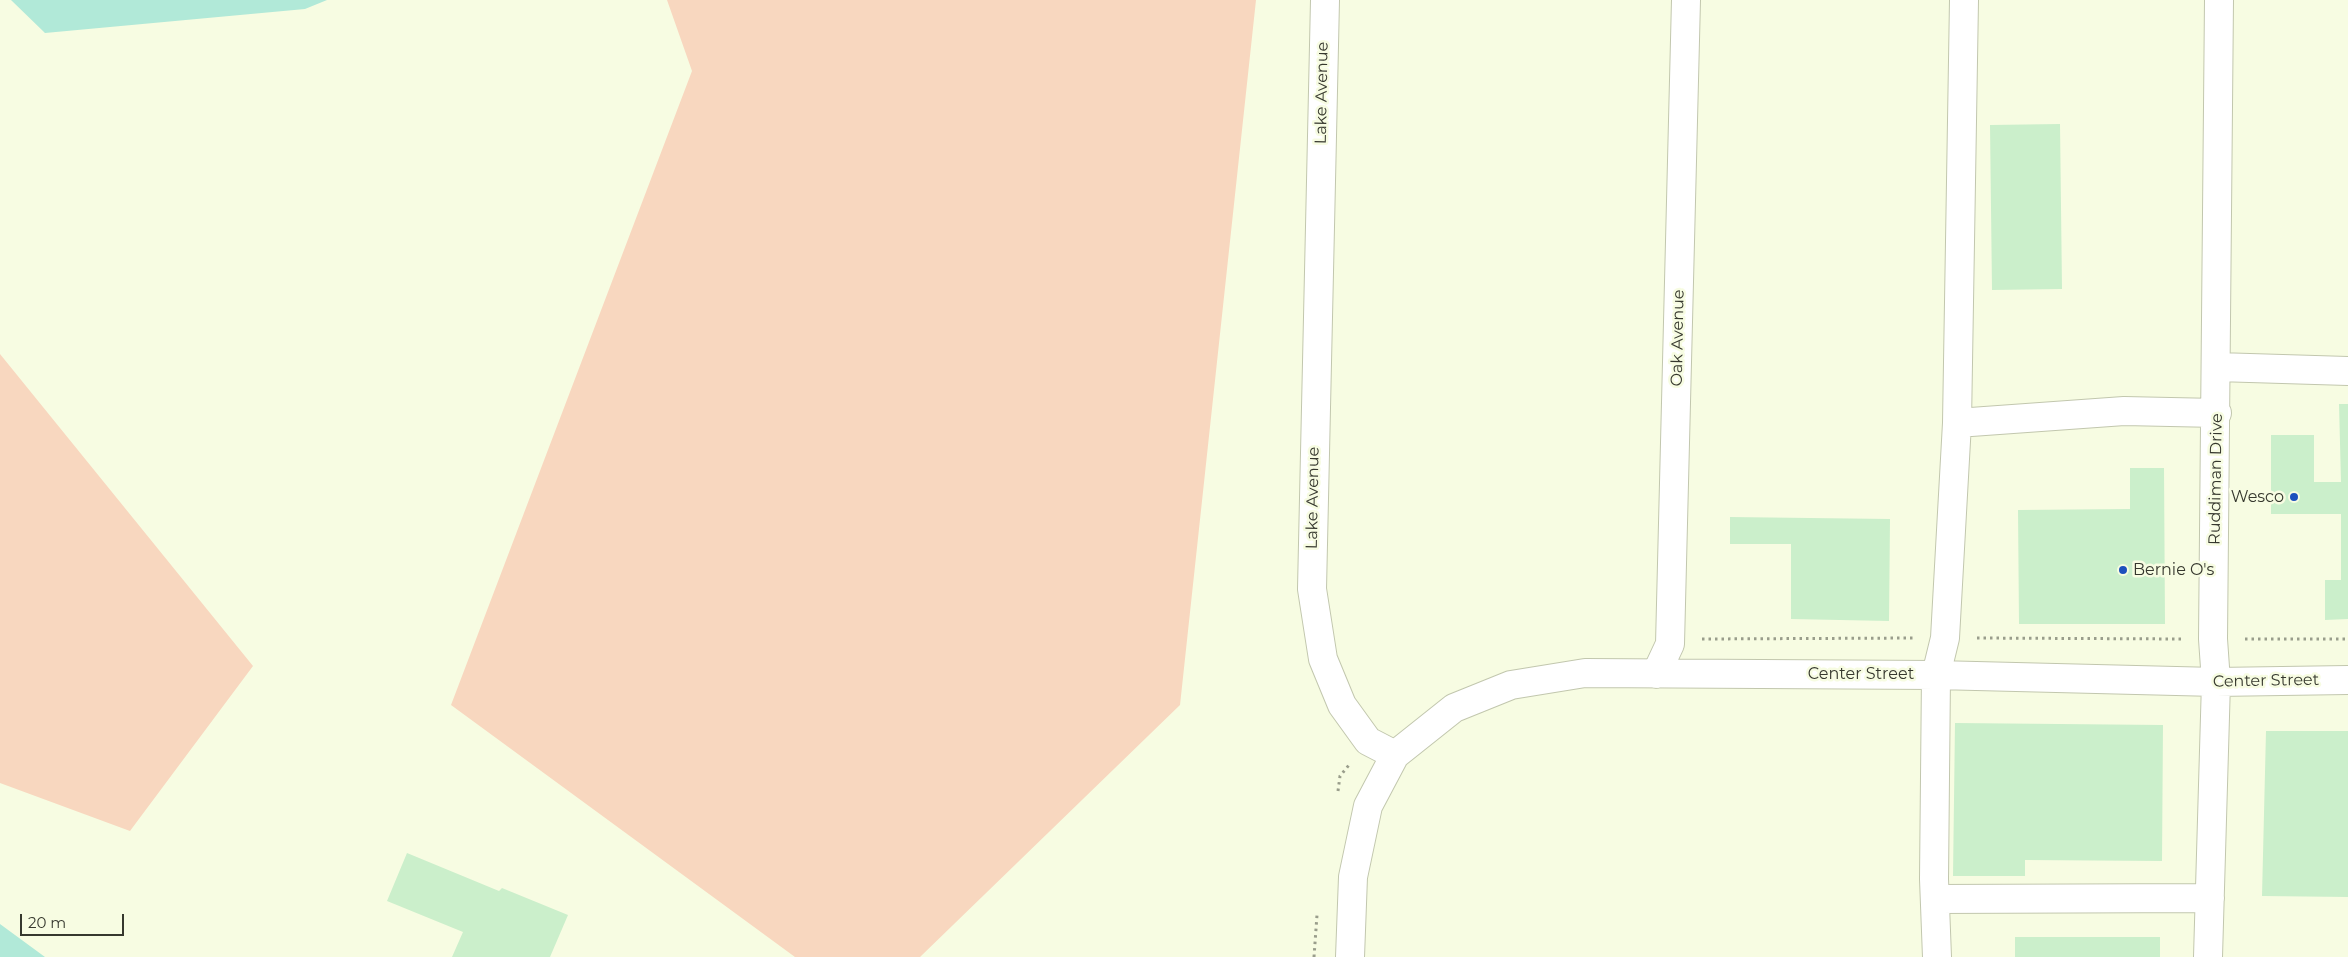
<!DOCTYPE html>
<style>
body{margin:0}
#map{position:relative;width:2348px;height:957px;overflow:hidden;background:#f7fce2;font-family:Montserrat,sans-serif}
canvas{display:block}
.scale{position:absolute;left:20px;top:914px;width:104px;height:22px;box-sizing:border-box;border:2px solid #36382e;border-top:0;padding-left:6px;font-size:15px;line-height:18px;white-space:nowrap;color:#36382e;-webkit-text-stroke:4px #f7fce2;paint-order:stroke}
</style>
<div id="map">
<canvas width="2348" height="957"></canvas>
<div class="scale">20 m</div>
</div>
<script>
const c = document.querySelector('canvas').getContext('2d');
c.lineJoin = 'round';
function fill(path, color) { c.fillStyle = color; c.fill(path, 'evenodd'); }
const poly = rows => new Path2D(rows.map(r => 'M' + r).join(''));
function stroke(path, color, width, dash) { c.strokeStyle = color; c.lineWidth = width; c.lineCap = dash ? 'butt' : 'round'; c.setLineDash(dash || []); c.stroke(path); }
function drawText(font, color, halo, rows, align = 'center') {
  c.font = font + ' Montserrat,sans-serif'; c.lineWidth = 5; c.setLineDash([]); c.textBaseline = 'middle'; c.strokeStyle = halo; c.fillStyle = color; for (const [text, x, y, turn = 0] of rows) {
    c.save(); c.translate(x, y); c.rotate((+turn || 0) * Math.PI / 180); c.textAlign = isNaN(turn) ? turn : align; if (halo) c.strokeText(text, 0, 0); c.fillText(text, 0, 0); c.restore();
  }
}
fill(poly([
 [667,0,1256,0,1180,705,920,957,795,957,451,705,692,71],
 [0,354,253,666,130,831,0,783]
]), '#f8d7bf');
fill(poly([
 [11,0,327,0,305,9,45,33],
 [0,924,45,957,0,957]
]), '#b1e9d8');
fill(poly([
 [2060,124,2062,289,1992,290,1990,125],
 [2339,404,2348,404,2348,619,2325,620,2325,580,2341,580,2341,514,2271,514,2271,435,2314,435,2314,482,2341,482],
 [2130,468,2164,468,2165,624,2019,624,2018,510,2130,509],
 [1730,517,1890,519,1889,621,1791,619,1791,544,1730,544],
 [1955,723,2163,725,2162,861,2025,860,2025,876,1953,876],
 [2266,731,2348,731,2348,897,2262,896],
 [407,853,499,891,502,888,568,915,550,957,452,957,463,932,387,901],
 [2015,937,2160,937,2160,957,2015,957]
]), '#cbefcb');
const minor = poly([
 [1325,0,1312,589,1323,659,1342,705,1368,741,1395,755],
 [2217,367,2348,371],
 [1957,423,2124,411,2217,413],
 [1656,674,1670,644,1686,0],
 [1936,899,2210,898],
 [1350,957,1353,877,1368,806,1395,755,1454,708,1511,685,1585,673,1936,675,2216,682,2348,680],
 [1937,957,1934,879,1936,675,1945,638,1957,423,1964,0],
 [2208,957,2216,682,2213,639,2219,0]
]);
stroke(minor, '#c2c7ae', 30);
stroke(poly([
 [1977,638,2181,639],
 [1702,639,1914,638],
 [2245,639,2348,639],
 [1338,791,1340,776,1349,765],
 [1314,957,1317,915]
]), '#999d8b', 3, [2.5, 4]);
stroke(minor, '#fff', 28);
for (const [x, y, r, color] of [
 [2294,497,5,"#1c50bd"],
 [2123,570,5,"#1c50bd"]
]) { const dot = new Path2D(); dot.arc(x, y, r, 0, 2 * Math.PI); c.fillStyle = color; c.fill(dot); stroke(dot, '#f7fce2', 2); }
drawText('16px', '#36382e', '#f7fce2', [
 ["Lake Avenue",1322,93,-89],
 ["Oak Avenue",1678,338,-89],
 ["Ruddiman Drive",2216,479,-89],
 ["Lake Avenue",1313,498,-89],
 ["Center Street",1861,674],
 ["Center Street",2266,681,-1]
]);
drawText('16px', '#36382e', '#f7fce2', [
 ["Wesco",2284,497],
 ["Bernie O's",2133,570,"left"]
], 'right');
</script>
